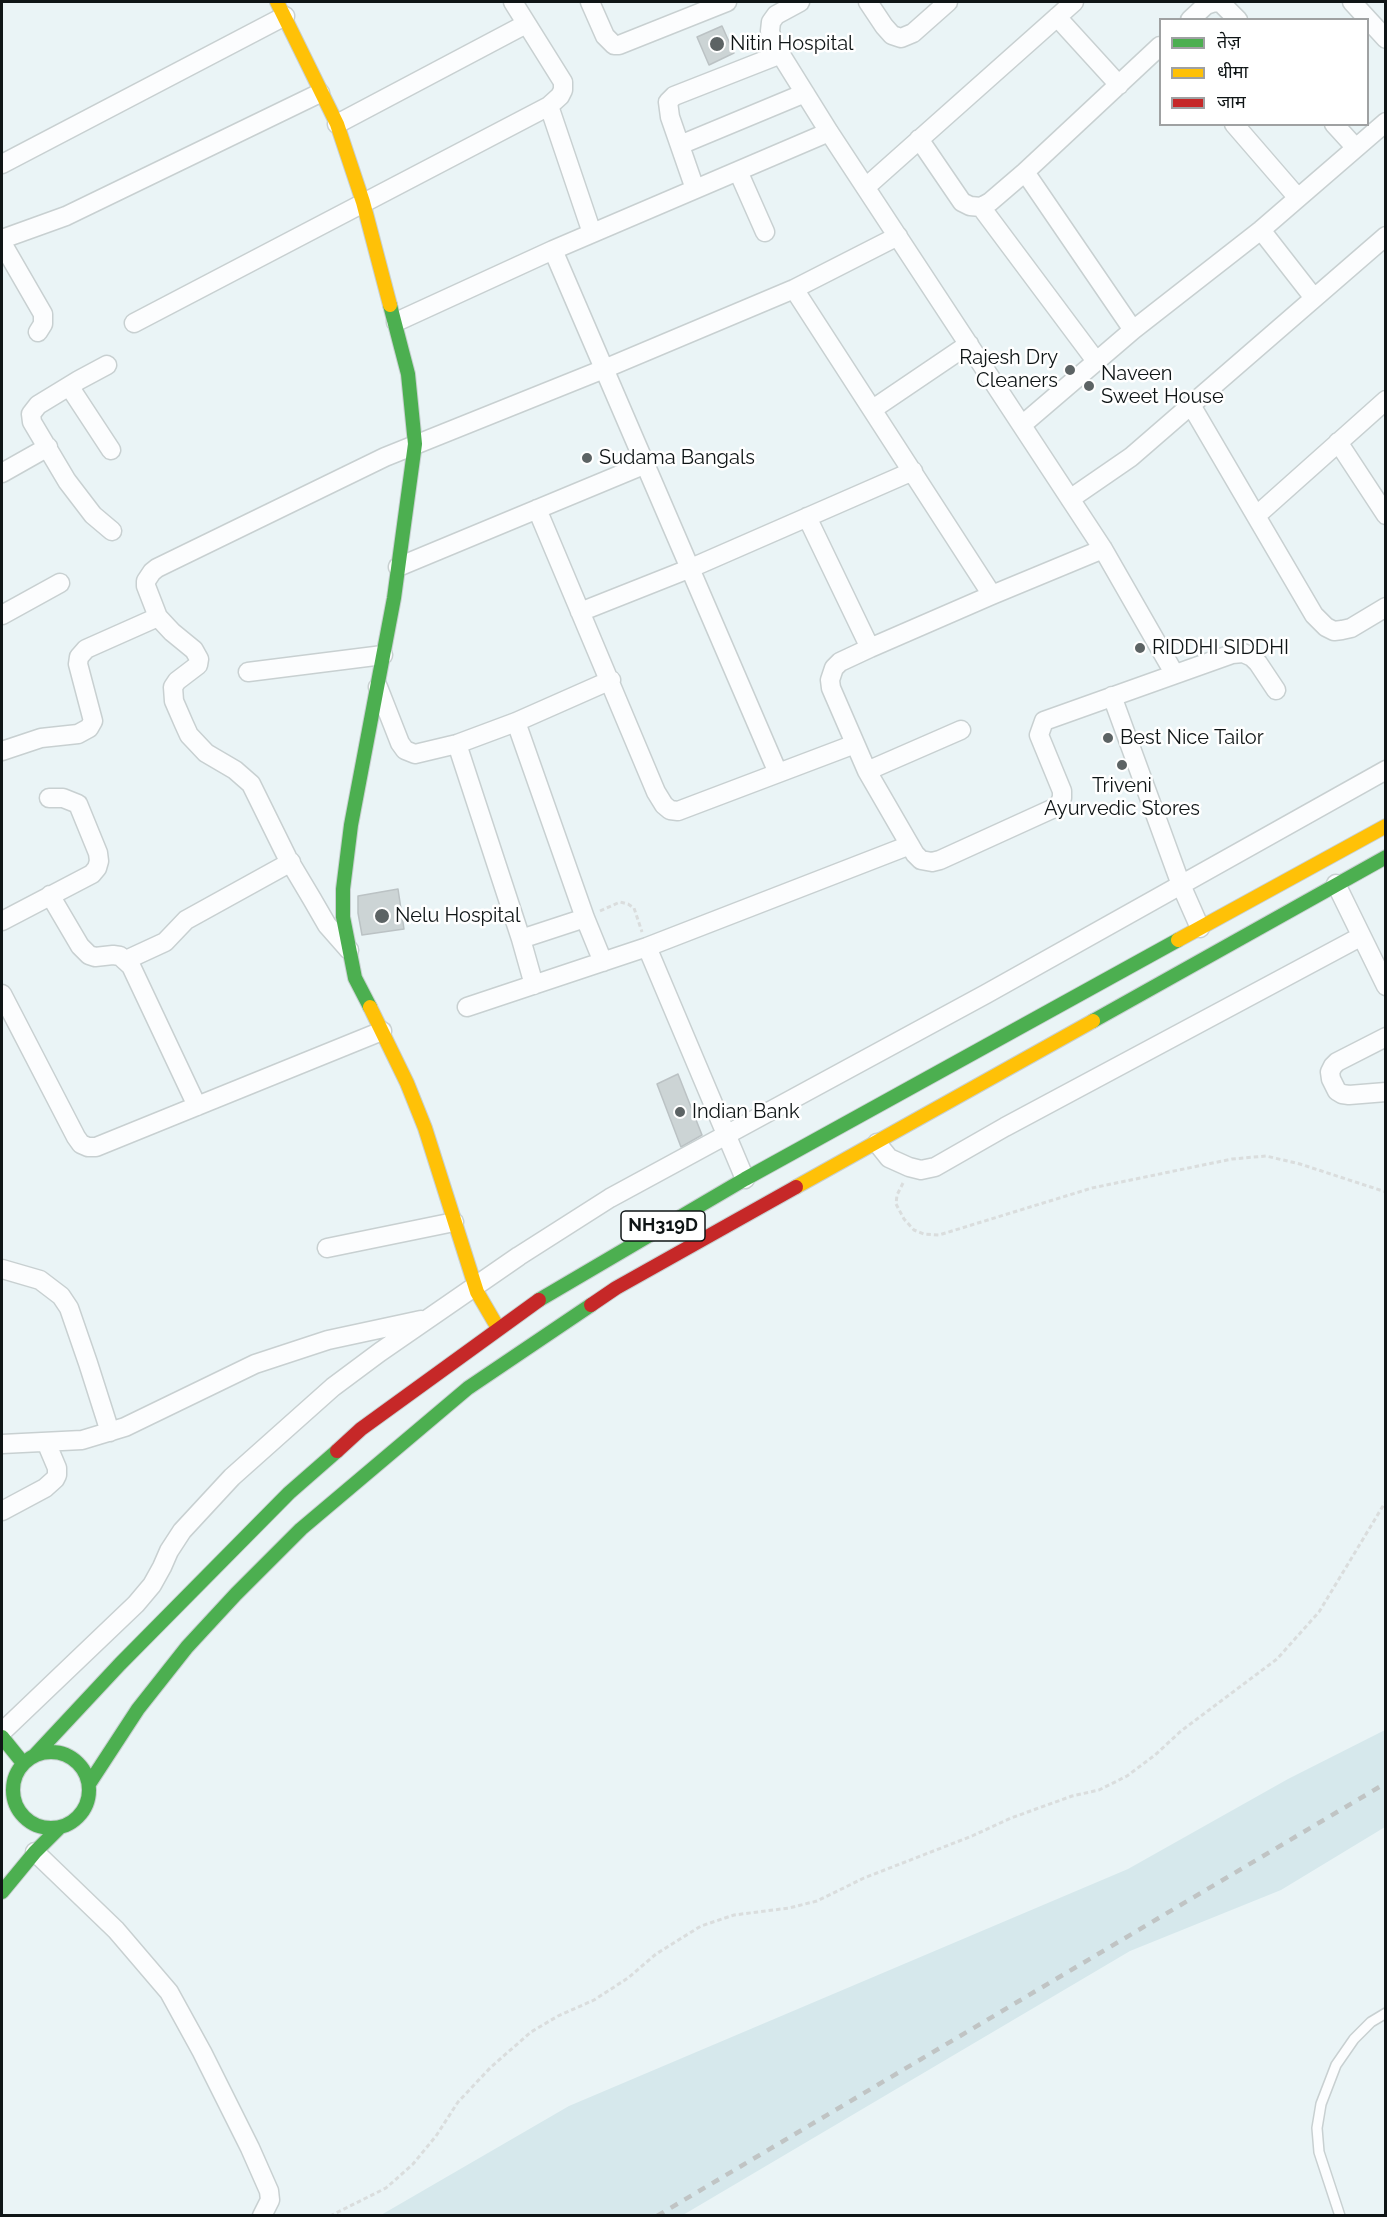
<!DOCTYPE html>
<meta charset="utf-8">
<style>
body{margin:0}
#map{position:relative;width:1387px;height:2217px;overflow:hidden;background:#eaf4f6;font-family:Raleway,"Noto Sans Devanagari",sans-serif}
canvas{display:block}
.frame{position:absolute;inset:0;border:3px solid #0f1516;pointer-events:none}
.legend{position:absolute;left:1159px;top:18px;width:210px;height:108px;box-sizing:border-box;background:#fff;border:2px solid #9fa1a2;margin:0;padding:8px 10px;list-style:none;font-size:18px;color:#0f1516}
.legend li{display:flex;align-items:center;gap:12px;height:30px}
.legend b{width:30px;border:2px solid #9fa1a2}
</style>
<div id="map">
<canvas width="1387" height="2217"></canvas>
<div class="frame"></div>
<ul class="legend">
<li><b style="height:8px;background:#4caf50"></b>तेज़</li>
<li><b style="height:8px;background:#ffc107"></b>धीमा</li>
<li><b style="height:8px;background:#c62828"></b>जाम</li>
</ul>
</div>
<script>
const c = document.querySelector('canvas').getContext('2d');
c.lineJoin = 'round';
function fill(path, color) { c.fillStyle = color; c.fill(path, 'evenodd'); }
const poly = rows => new Path2D(rows.map(r => 'M' + r).join(''));
function stroke(path, color, width, dash) { c.strokeStyle = color; c.lineWidth = width; c.lineCap = dash ? 'butt' : 'round'; c.setLineDash(dash || []); c.stroke(path); }
function drawText(font, color, halo, rows, align = 'center') {
  c.font = font + ' Raleway,sans-serif'; c.lineWidth = 5; c.setLineDash([]); c.textBaseline = 'middle'; c.strokeStyle = halo; c.fillStyle = color; for (const [text, x, y, turn = 0] of rows) {
    c.save(); c.translate(x, y); c.rotate((+turn || 0) * Math.PI / 180); c.textAlign = isNaN(turn) ? turn : align; if (halo) c.strokeText(text, 0, 0); c.fillText(text, 0, 0); c.restore();
  }
}
fill(poly([
 [1385,1730,1385,1827,1281,1890,1130,1951,683,2215,381,2215,569,2106,1128,1869,1288,1779]
]), '#d6e8ec');
const building = poly([
 [722,26,734,53,709,65,697,37,722,26],
 [398,889,404,929,362,935,358,913,358,896,398,889],
 [678,1074,702,1135,681,1147,657,1084,678,1074]
]);
fill(building, '#ccd4d5');
stroke(building, '#bbc2c4', 1.5);
const lane = poly([
 [1340,2216,1319,2152,1317,2128,1321,2104,1336,2065,1354,2039,1371,2022,1386,2013]
]);
const street = poly([
 [590,2,605,36,614,45,619,45,727,2],
 [800,2,776,15,771,22,770,31,773,42,829,132,1103,549,1174,673],
 [868,2,884,26,892,35,901,38,913,33,948,2],
 [1352,2,1386,39],
 [1057,17,1119,85],
 [1190,20,1206,5,1215,2,1221,3,1238,20],
 [549,106,592,233],
 [337,124,526,24],
 [1234,124,1298,198],
 [1334,124,1355,147],
 [919,139,962,202,970,206,981,207,990,202,1025,172,1160,46],
 [680,145,805,93],
 [2,164,285,16],
 [738,171,765,232],
 [1025,172,1133,330],
 [866,187,1074,2],
 [695,189,670,117,668,102,674,96,781,54],
 [981,207,1096,361],
 [1261,230,1314,298],
 [2,239,66,216,320,93],
 [2,243,43,314,43,324,38,332],
 [553,250,778,773],
 [794,289,992,595],
 [396,322,553,250,829,132],
 [134,323,549,106,560,96,563,90,563,82,513,2],
 [107,365,79,380,38,405,31,414,32,422,67,481,93,515,112,531],
 [69,386,111,450],
 [1191,405,1314,615,1326,627,1334,631,1342,630,1351,628,1386,607],
 [873,409,969,344],
 [1022,425,1133,330,1261,230,1386,122],
 [1338,442,1386,515],
 [2,473,48,447],
 [1070,499,1131,457,1386,236],
 [537,509,656,792,664,805,670,810,678,811,855,744],
 [1256,516,1386,400],
 [807,517,870,648],
 [1103,549,992,595,870,648,840,662,834,668,830,680,831,688,867,771,915,854,921,860,932,862,940,860,1052,809,1059,804,1062,798,1062,791,1039,735,1044,721,1232,654,1243,653,1252,657,1258,663,1276,690],
 [398,567,646,464],
 [580,612,691,568,913,471],
 [2,615,60,583],
 [248,672,383,655],
 [378,687,400,743,405,750,415,754,457,744,516,722,611,680],
 [1112,696,1181,885,1200,928],
 [516,722,585,918,603,962],
 [457,744,521,939,585,918],
 [2,751,41,738,78,734,89,728,93,721,78,664,79,657,86,649,158,617],
 [867,771,961,730],
 [1336,884,1386,986],
 [50,895,80,946,89,955,95,957,113,955,120,956,131,966,197,1106],
 [2,921,92,874,97,868,99,861,98,853,78,804,63,798,49,798],
 [521,939,534,985],
 [647,947,745,1179],
 [349,950,327,925,312,899,287,857,251,784,235,770,206,753,189,735,184,724,174,701,173,687,177,681,198,665,199,659,194,650,172,632,158,617,146,586,146,581,152,572,157,568,385,457,604,369,794,289,898,236],
 [126,960,165,942,186,920,291,862],
 [2,994,76,1137,81,1144,88,1147,96,1147,382,1031],
 [467,1007,647,947,910,845],
 [1386,1037,1337,1062,1333,1066,1330,1072,1331,1079,1337,1091,1342,1094,1349,1095,1386,1092],
 [877,1143,889,1158,909,1167,921,1170,935,1167,1005,1127,1360,937],
 [327,1248,454,1222],
 [2,1269,40,1280,61,1296,69,1308,88,1363,110,1432],
 [2,1444,82,1440,125,1427,255,1364,328,1340,421,1320],
 [2,1511,45,1488,55,1479,57,1475,57,1468,46,1442],
 [2,1732,136,1604,152,1585,162,1567,169,1551,182,1531,232,1477,333,1387,380,1352,519,1256,610,1198,986,994,1386,770],
 [35,1852,116,1930,169,1992,202,2052,250,2148,269,2191,270,2200,262,2216]
]);
const fast = poly([
 [370,1007,355,978,343,917,343,889,351,825,394,598,415,444,408,374,390,305],
 [1093,1021,1386,857],
 [539,1300,745,1179,1178,940],
 [2,1737,23,1763],
 '13 1790a38 38 0 1 1 76 0a38 38 0 1 1-76 0Z',
 [35,1755,120,1664,289,1493,337,1451],
 [89,1784,138,1709,187,1647,236,1594,301,1529,468,1388,591,1305],
 [2,1892,35,1852,60,1827]
]);
const slow = poly([
 [277,2,337,124,363,202,390,305],
 [1178,940,1386,826],
 [370,1007,407,1083,425,1128,477,1292,498,1328],
 [796,1187,1093,1021]
]);
const jam = poly([
 [591,1305,616,1288,796,1187],
 [337,1451,361,1429,539,1300]
]);
stroke(lane, '#c8d0d1', 12);
stroke(street, '#c8d0d1', 21);
stroke(fast, '#c8d0d1', 16);
stroke(slow, '#c8d0d1', 16);
stroke(jam, '#c8d0d1', 16);
stroke(poly([
 [600,911,620,902,628,904,634,908,642,932],
 [903,1183,897,1195,896,1204,904,1219,914,1230,924,1234,939,1235,1092,1188,1232,1159,1266,1156,1300,1164,1386,1192],
 [330,2216,386,2188,413,2164,436,2136,458,2102,491,2067,531,2032,558,2016,594,2000,628,1978,656,1954,701,1926,734,1915,789,1908,817,1901,864,1878,972,1836,1011,1818,1072,1796,1099,1790,1127,1776,1155,1755,1181,1731,1277,1659,1319,1612,1386,1501]
]), '#dadddd', 3, [4.5, 3]);
stroke(lane, '#fcfdfe', 9);
stroke(street, '#fcfdfe', 18);
stroke(fast, '#4caf50', 14);
stroke(slow, '#ffc107', 14);
stroke(jam, '#c62828', 14);
stroke(poly([
 [657,2216,1386,1783]
]), '#c0c4c4', 4.5, [8, 8]);
for (const [x, y, r, color] of [
 [717,44,8,"#5c6364"],
 [1070,370,6,"#5c6364"],
 [1089,386,6,"#5c6364"],
 [587,458,6,"#5c6364"],
 [1140,648,6,"#5c6364"],
 [1108,738,6,"#5c6364"],
 [1122,765,6,"#5c6364"],
 [382,916,8,"#5c6364"],
 [680,1112,6,"#5c6364"]
]) { const dot = new Path2D(); dot.arc(x, y, r, 0, 2 * Math.PI); c.fillStyle = color; c.fill(dot); stroke(dot, '#fff', 2); }
for (const [x, y, w] of [
 [663,1226,84]
]) { const box = new Path2D(); box.roundRect(x - w / 2, y - 15, w, 30, 4.5); c.fillStyle = '#fff'; c.fill(box); stroke(box, '#0f1516', 1.5); }
drawText('bold 18px', '#0f1516', null, [
 ["NH319D",663,1226]
]);
drawText('20px', '#0f1516', '#fff', [
 ["Nitin Hospital",730,44],
 ["Rajesh Dry",1058,358,"right"],
 ["Cleaners",1058,381,"right"],
 ["Naveen",1101,374],
 ["Sweet House",1101,397],
 ["Sudama Bangals",599,458],
 ["RIDDHI SIDDHI",1152,648],
 ["Best Nice Tailor",1120,738],
 ["Triveni",1122,786,"center"],
 ["Ayurvedic Stores",1122,809,"center"],
 ["Nelu Hospital",395,916],
 ["Indian Bank",692,1112]
], 'left');
</script>
